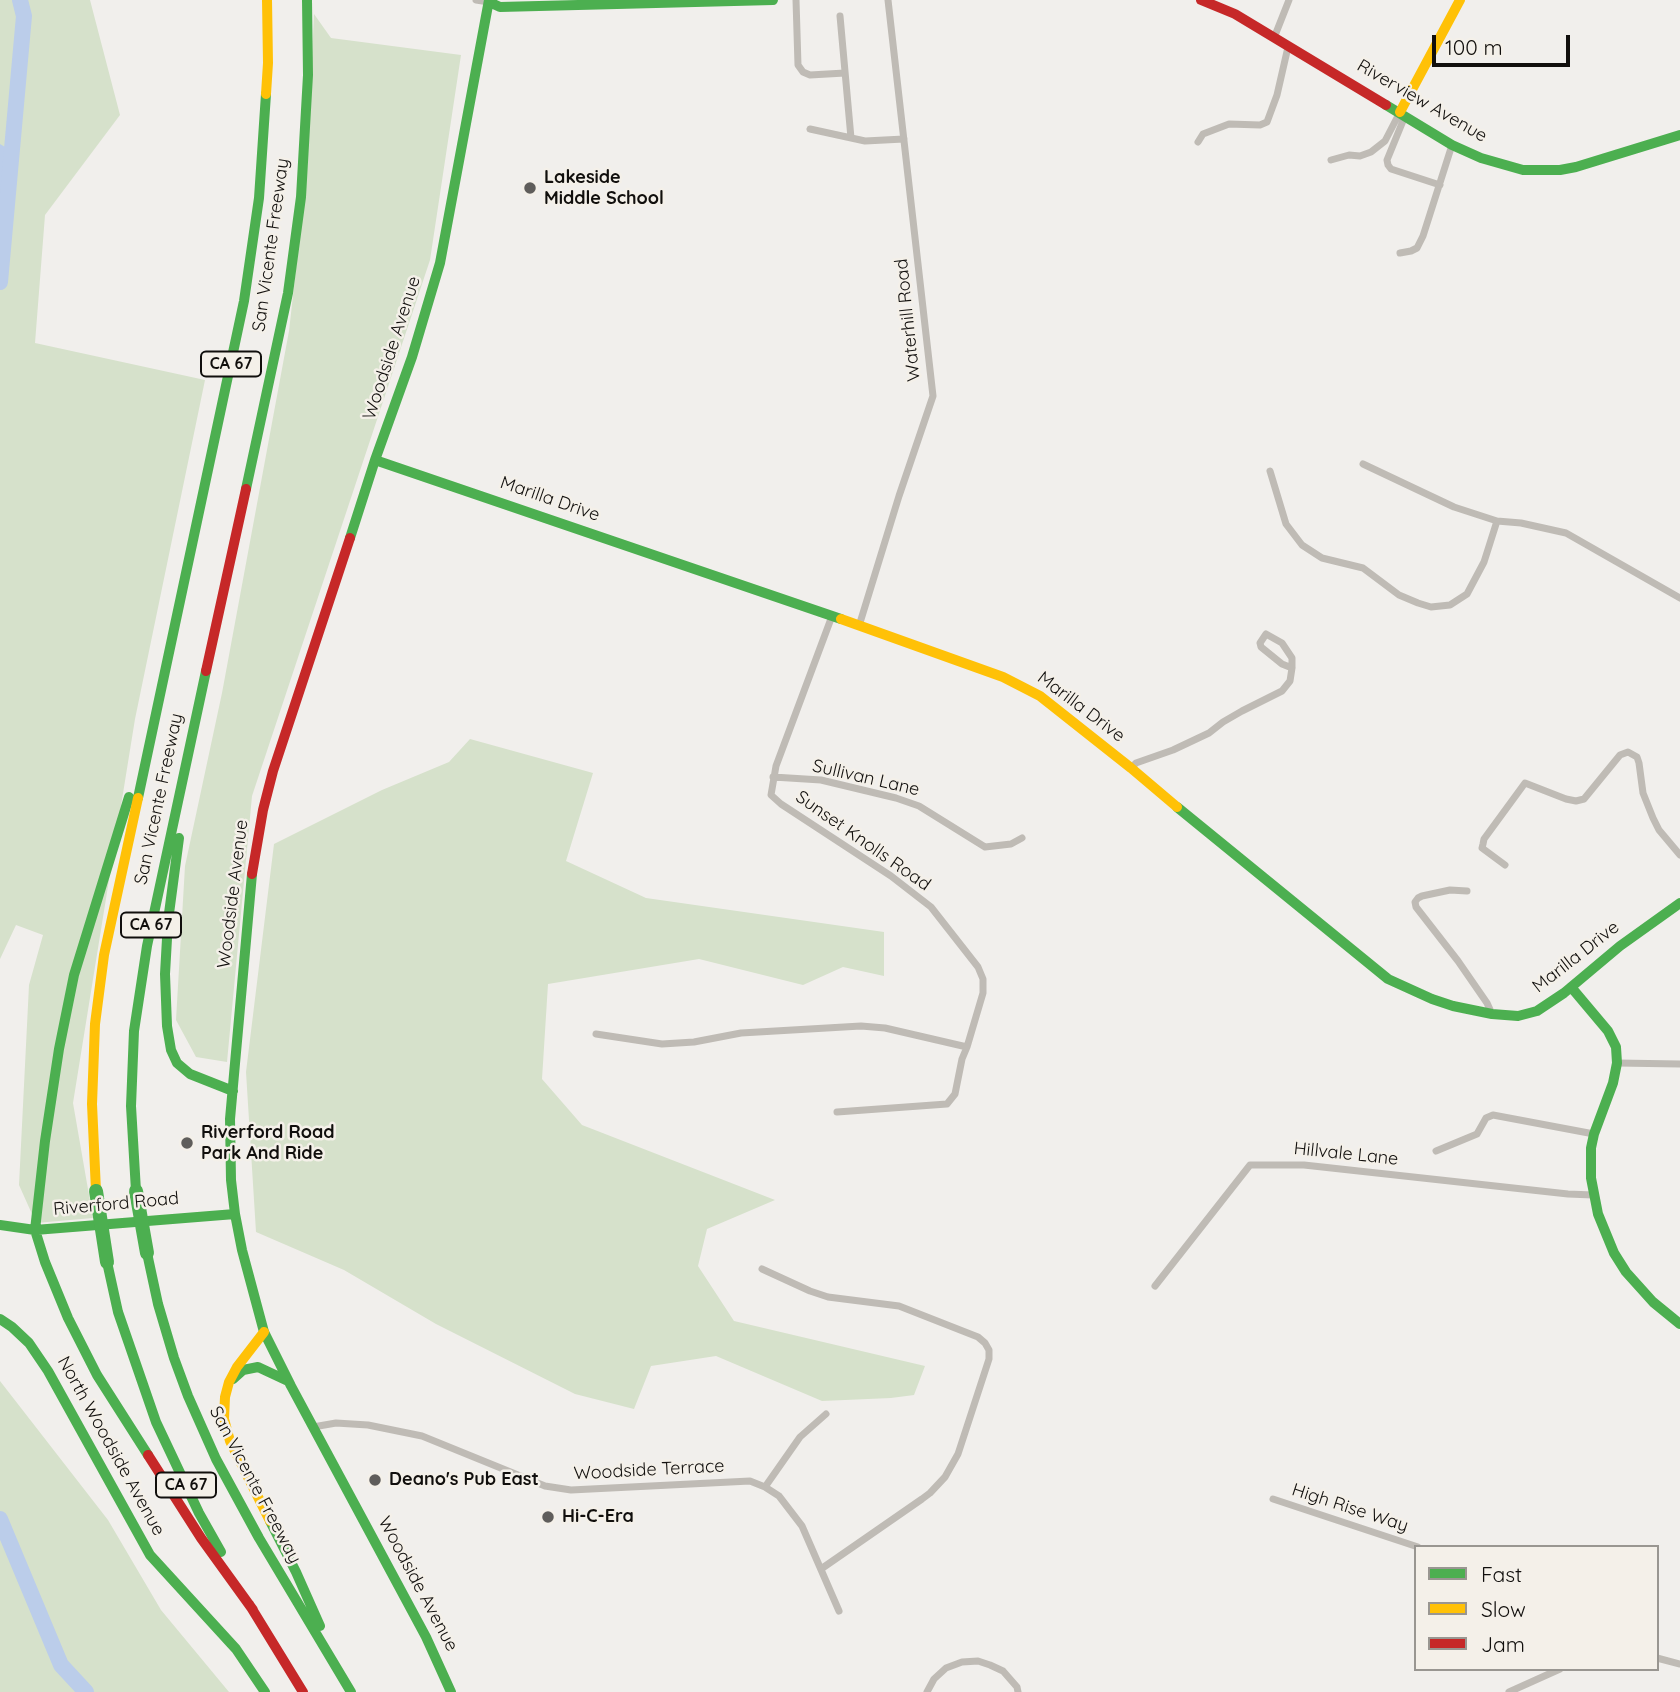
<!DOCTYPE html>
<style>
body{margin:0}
#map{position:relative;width:1680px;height:1692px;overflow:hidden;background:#f1efec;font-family:Quicksand,sans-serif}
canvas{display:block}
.legend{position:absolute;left:1414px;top:1545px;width:245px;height:126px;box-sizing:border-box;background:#f4f0e9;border:2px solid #999691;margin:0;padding:9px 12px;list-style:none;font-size:21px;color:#110f0d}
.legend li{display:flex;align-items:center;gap:14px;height:35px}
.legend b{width:35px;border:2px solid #999691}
.scale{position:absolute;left:1432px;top:35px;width:138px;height:32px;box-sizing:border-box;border:4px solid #110f0d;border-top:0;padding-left:9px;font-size:21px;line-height:24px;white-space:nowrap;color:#110f0d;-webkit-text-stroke:5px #f4f0e9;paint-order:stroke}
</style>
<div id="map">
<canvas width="1680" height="1692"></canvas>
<ul class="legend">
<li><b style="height:9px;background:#4caf50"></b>Fast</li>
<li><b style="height:9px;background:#ffc107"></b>Slow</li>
<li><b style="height:9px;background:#c62828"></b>Jam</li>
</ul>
<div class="scale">100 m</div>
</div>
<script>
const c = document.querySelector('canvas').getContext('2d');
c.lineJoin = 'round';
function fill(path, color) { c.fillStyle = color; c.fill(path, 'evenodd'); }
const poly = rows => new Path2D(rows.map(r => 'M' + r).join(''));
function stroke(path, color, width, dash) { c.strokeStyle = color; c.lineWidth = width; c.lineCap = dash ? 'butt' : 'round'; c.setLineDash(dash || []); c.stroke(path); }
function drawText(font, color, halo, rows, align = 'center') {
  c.font = font + ' Quicksand,sans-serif'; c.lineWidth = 5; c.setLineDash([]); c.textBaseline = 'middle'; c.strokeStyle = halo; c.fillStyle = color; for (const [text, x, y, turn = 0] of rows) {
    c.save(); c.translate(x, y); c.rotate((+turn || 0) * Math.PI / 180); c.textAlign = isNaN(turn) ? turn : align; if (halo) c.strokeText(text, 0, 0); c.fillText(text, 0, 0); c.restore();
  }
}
fill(poly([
 [0,0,90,0,120,115,45,215,35,343,205,380,135,719,73,1103,93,1218,36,1223,19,1185,29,985,43,935,16,925,0,959],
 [314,14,331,38,461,55,430,260,252,796,227,1062,196,1057,176,1020,185,866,222,693,289,331,307,171],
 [470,739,593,773,566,861,646,898,884,932,884,976,843,967,803,985,699,959,548,984,542,1079,582,1125,775,1200,707,1229,698,1266,734,1321,925,1366,914,1395,891,1398,822,1401,716,1356,651,1366,634,1409,575,1394,436,1324,344,1270,256,1232,246,1072,274,844,382,790,449,762],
 [0,1381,108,1520,161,1610,229,1692,0,1692]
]), '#d6e1cb');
fill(poly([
 [0,144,12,151,5,225,0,227]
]), '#bbcdea');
stroke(poly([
 [0,282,24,16,20,0],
 [0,1519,61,1665,86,1692]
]), '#bbcdea', 16);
stroke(poly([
 [476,0,489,2],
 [796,0,798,65,803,72,810,75,845,73],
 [840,16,851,138],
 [1274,38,1289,0],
 [1405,116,1387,160,1388,165,1391,169,1440,185],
 [810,129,865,141,904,139],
 [1198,142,1203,134,1229,124,1260,125,1267,122,1277,95,1288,47],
 [1331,160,1349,155,1360,156,1371,152,1385,141,1400,112],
 [1400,253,1411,251,1417,248,1423,236,1452,145],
 [1363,464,1454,507,1497,521,1521,523,1566,533,1680,598],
 [1270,471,1286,524,1302,545,1322,558,1363,568,1399,595,1418,603,1431,607,1450,605,1467,594,1484,562,1497,521],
 [859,626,899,496,933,396,888,0],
 [1131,768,1136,763,1173,750,1209,733,1223,722,1242,711,1282,691,1290,681,1292,668,1292,658,1282,643,1266,634,1260,643,1261,647,1282,664,1292,668],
 [773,777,821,780,896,798,919,806,985,847,1011,844,1022,838],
 [1505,865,1482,848,1483,844,1484,839,1525,783,1566,799,1576,801,1584,799,1620,755,1628,752,1637,757,1639,763,1643,793,1653,818,1659,830,1680,855],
 [1467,891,1450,890,1422,896,1418,898,1415,902,1416,907,1458,961,1487,1003,1492,1014],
 [596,1034,662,1044,694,1042,741,1033,861,1026,885,1028,967,1047,983,993,983,979,978,967,931,907,891,876,781,804,771,795,776,766,832,616],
 [1617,1063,1680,1064],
 [837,1112,947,1104,955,1094,962,1059,967,1047],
 [1436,1151,1477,1134,1486,1118,1493,1115,1594,1134],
 [762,1269,810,1291,828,1297,899,1306,978,1337,985,1343,989,1350,989,1359,958,1454,945,1477,930,1493,922,1499,821,1569],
 [1155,1286,1250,1165,1304,1165,1568,1194,1593,1195],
 [313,1427,336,1423,368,1425,422,1436,545,1486,571,1490,750,1481,765,1487,779,1496,802,1526,839,1611],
 [765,1487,800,1437,826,1414],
 [1273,1499,1418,1547],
 [1657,1658,1680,1664],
 [927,1692,934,1679,946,1668,962,1662,978,1661,990,1665,1003,1671,1017,1687,1018,1692],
 [1509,1692,1560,1669]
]), '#bfbbb5', 7);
stroke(poly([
 [489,2,500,7,773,0],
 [1386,105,1452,145,1481,158,1523,170,1560,170,1576,167,1680,135],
 [375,460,841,619],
 [246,489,288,293,301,197,308,75,307,0],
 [350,538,375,460,412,357,440,263,489,0],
 [129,797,74,975,59,1049,45,1141,35,1230,45,1262,68,1318,97,1375,148,1455],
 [138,798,244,301,259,198,266,94],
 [1177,807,1388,979,1432,999,1453,1006,1492,1014,1518,1016,1537,1011,1564,993,1620,946,1680,903],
 [179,838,168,921,165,974,167,1026,171,1050,177,1063,190,1074,233,1091],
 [252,874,230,1119,231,1180,235,1214,242,1250,264,1332,291,1386,426,1637,451,1692],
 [1571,987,1608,1031,1616,1047,1617,1063,1613,1083,1594,1134,1591,1148,1591,1178,1598,1214,1614,1253,1626,1272,1653,1302,1680,1324],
 [136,1191,131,1106,134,1031,147,946,206,671],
 [0,1225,35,1230,235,1214],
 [147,1253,158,1304,174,1358,188,1396,216,1459,259,1538,351,1692],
 [107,1262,118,1312,156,1422,199,1513,221,1552],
 [0,1319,12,1327,29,1343,48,1371,150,1555,236,1649,265,1692],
 [233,1379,243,1370,258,1367,288,1381],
 [270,1521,296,1572,320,1626]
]), '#4caf50', 10);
stroke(poly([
 [266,94,268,63,267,0],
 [1400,112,1460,0],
 [841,619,1003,677,1040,696,1131,768,1177,807],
 [96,1191,92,1104,95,1024,104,955,138,798],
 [264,1332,237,1367,229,1382,225,1397,224,1419,230,1441,270,1521]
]), '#ffc107', 10);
stroke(poly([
 [1201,0,1235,14,1386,105],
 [206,671,246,489],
 [252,874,263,810,273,771,350,538],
 [148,1455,201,1538,253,1610],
 [249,1604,303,1692]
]), '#c62828', 10);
stroke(poly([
 [96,1191,107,1262],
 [136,1191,147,1253]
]), '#4caf50', 14);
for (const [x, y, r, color] of [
 [530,188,7,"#5f5d5b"],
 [187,1143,7,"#5f5d5b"],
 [375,1480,7,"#5f5d5b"],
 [548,1517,7,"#5f5d5b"]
]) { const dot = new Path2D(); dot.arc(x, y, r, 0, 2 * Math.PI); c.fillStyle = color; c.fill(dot); stroke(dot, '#f4f0e9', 2.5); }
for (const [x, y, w] of [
 [231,364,60],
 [151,925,60],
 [186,1485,60]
]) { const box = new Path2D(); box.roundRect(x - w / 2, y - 12.5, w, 25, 5); c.fillStyle = '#f4f0e9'; c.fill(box); stroke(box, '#110f0d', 2); }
drawText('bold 16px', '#110f0d', null, [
 ["CA 67",231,364],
 ["CA 67",151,925],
 ["CA 67",186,1485]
]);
drawText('18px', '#110f0d', '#f4f0e9', [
 ["Riverview Avenue",1422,101,30],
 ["San Vicente Freeway",271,245,-82],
 ["Waterhill Road",908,320,-96],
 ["Woodside Avenue",392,348,-72],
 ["Marilla Drive",550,499,19],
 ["Marilla Drive",1081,707,37],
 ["Sullivan Lane",866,778,13],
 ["San Vicente Freeway",159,799,-78],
 ["Sunset Knolls Road",863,841,35],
 ["Woodside Avenue",233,894,-83],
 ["Marilla Drive",1576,957,-38],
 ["Hillvale Lane",1346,1154,6],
 ["Riverford Road",116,1204,-5],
 ["North Woodside Avenue",111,1446,61],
 ["Woodside Terrace",649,1470,-3],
 ["San Vicente Freeway",255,1485,62],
 ["High Rise Way",1350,1508,18],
 ["Woodside Avenue",418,1584,62]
]);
drawText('bold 18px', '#110f0d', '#f4f0e9', [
 ["Lakeside",544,178],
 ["Middle School",544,199],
 ["Riverford Road",201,1133],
 ["Park And Ride",201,1154],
 ["Deano's Pub East",389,1480],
 ["Hi-C-Era",562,1517]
], 'left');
</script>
